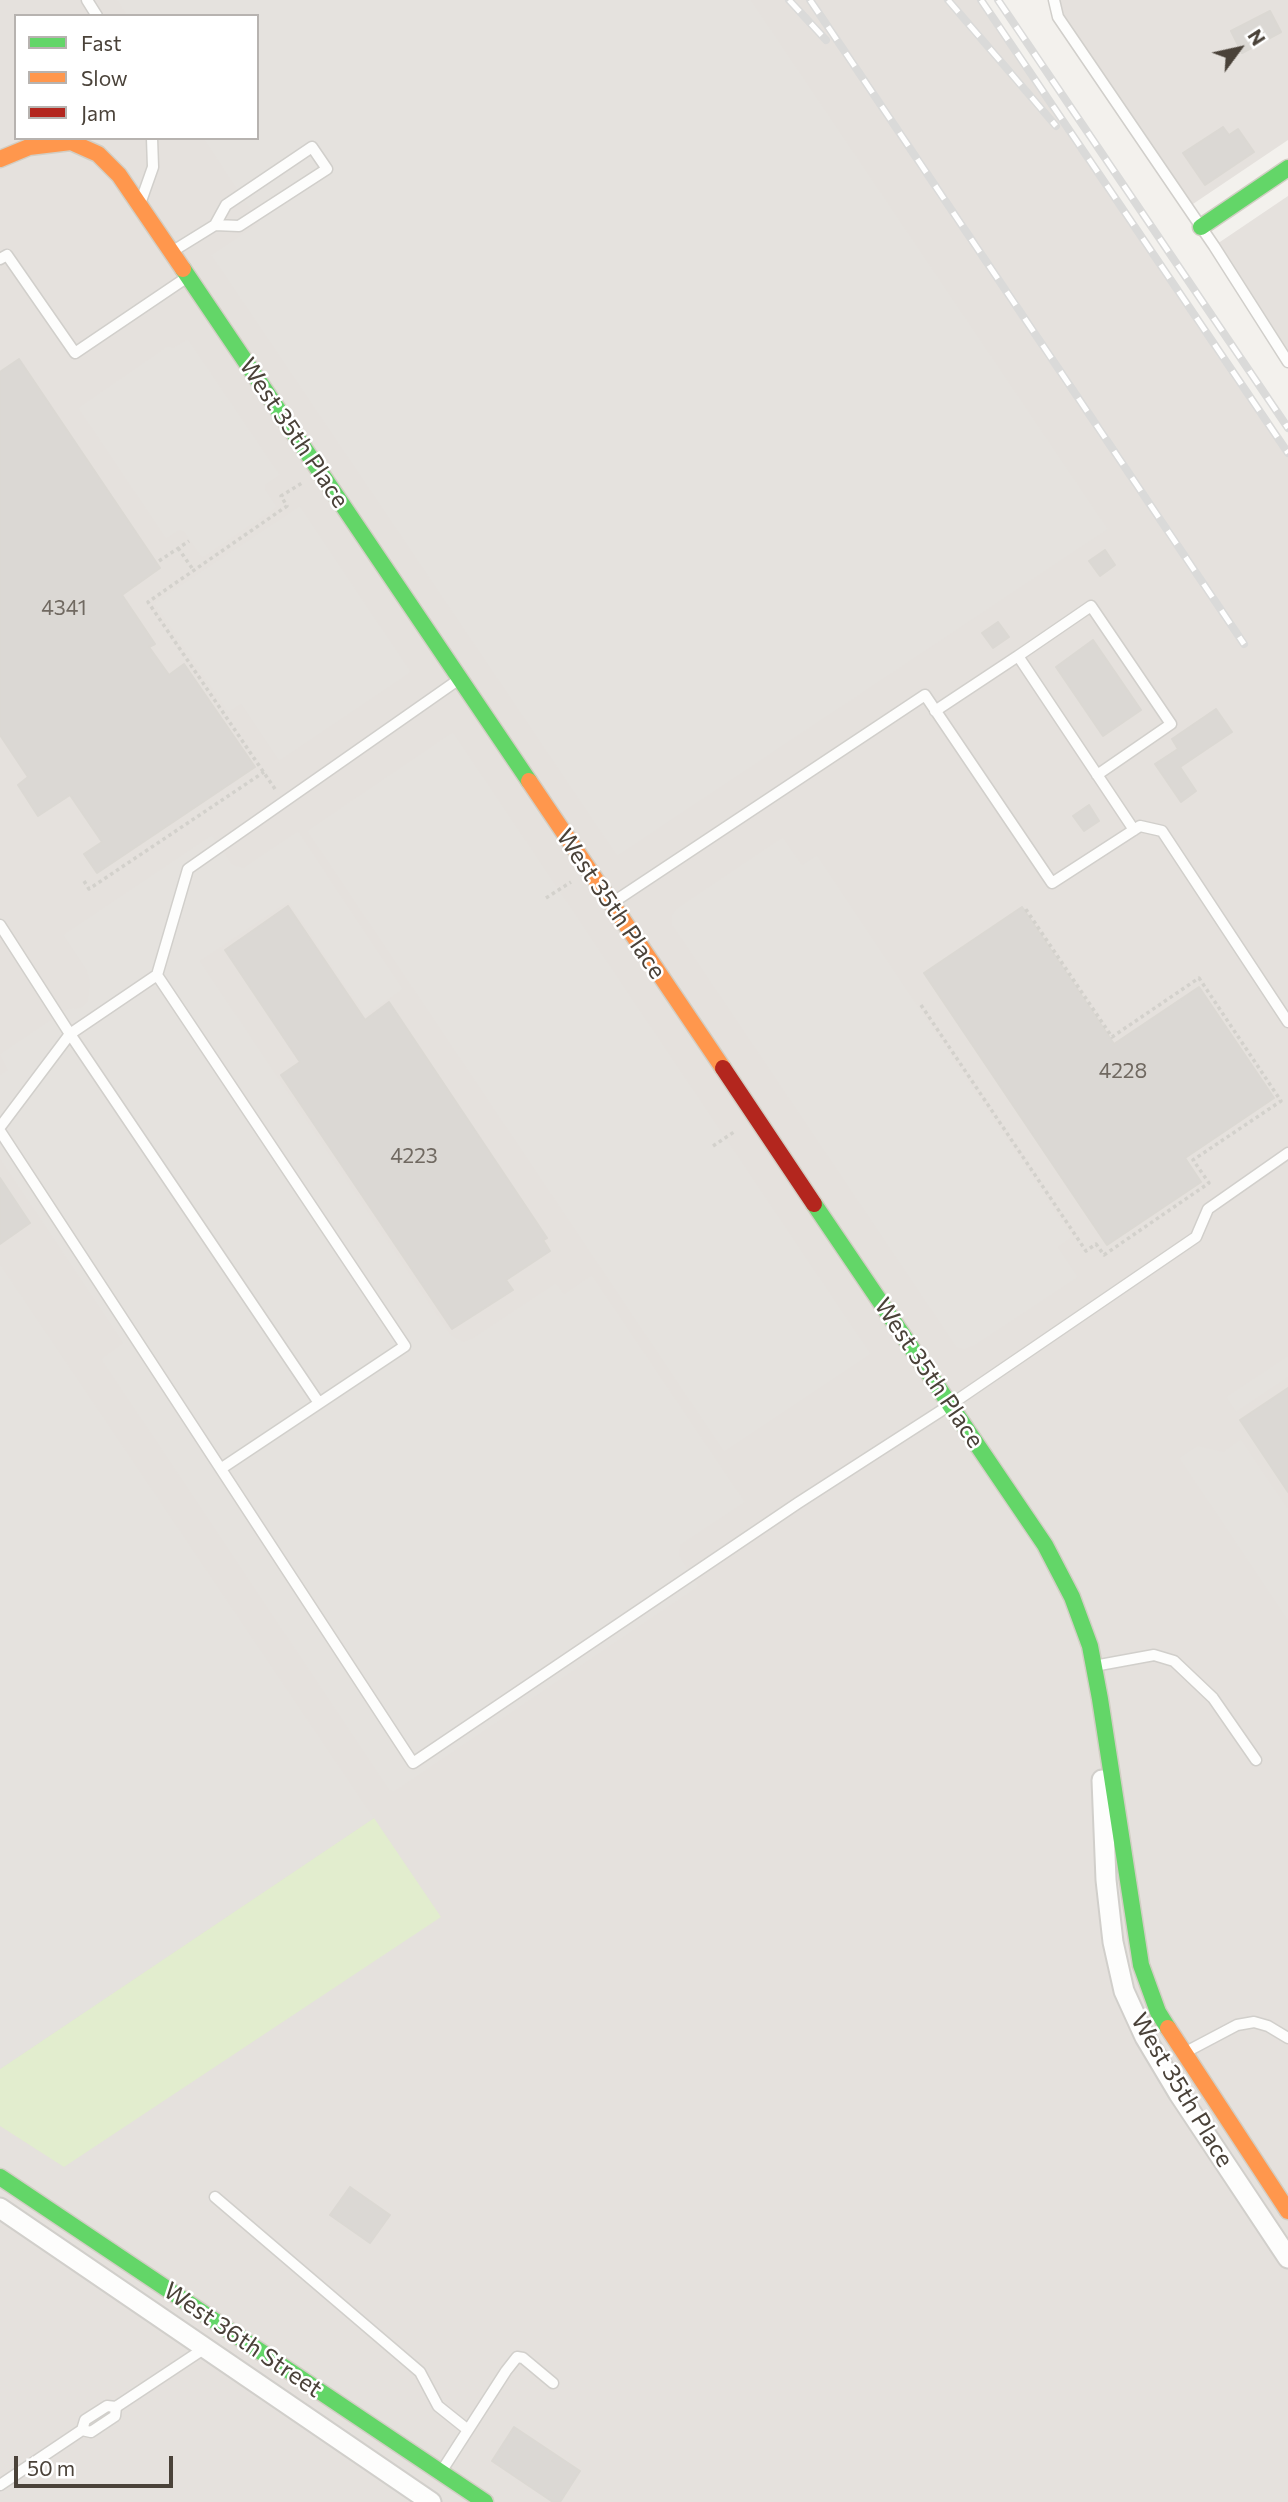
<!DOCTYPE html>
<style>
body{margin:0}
#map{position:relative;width:1288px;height:2502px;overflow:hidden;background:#f3f1ed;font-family:Commissioner,sans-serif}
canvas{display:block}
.legend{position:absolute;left:14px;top:14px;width:245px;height:126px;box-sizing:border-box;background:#fff;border:2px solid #b7b3b0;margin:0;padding:9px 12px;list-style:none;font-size:21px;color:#4a4239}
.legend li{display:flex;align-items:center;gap:14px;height:35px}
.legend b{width:35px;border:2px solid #b7b3b0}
.north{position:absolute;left:1204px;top:14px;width:70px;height:70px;-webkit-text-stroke:5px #fff;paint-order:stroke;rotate:57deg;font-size:19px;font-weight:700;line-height:28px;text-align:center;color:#4a4239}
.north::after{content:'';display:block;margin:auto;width:24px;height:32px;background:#4a4239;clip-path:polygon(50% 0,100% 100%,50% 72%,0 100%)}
.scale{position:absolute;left:14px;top:2456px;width:159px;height:32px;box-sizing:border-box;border:4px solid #4a4239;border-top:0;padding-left:9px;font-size:21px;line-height:24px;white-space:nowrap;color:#4a4239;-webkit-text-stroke:5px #fff;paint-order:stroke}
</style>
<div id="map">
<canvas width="1288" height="2502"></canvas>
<ul class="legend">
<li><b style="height:9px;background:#63d668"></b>Fast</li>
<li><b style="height:9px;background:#ff974d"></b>Slow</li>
<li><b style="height:9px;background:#b3261e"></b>Jam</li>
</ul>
<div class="north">N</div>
<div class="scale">50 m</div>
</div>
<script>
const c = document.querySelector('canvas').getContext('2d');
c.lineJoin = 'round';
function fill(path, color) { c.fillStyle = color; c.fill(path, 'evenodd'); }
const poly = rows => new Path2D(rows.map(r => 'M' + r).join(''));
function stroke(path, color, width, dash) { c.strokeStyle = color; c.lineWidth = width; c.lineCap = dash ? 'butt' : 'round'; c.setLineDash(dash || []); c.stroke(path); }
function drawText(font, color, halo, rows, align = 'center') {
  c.font = font + ' Commissioner,sans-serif'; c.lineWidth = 5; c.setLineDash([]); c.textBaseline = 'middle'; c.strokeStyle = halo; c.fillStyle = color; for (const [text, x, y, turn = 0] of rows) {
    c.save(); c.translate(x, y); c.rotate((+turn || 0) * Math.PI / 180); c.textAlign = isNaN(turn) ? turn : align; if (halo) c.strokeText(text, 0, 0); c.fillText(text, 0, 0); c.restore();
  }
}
fill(poly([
 [0,0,980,0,1288,447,1288,2502,0,2502],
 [16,16,257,16,257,138,16,138],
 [1054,0,1288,0,1288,140,1187,208,1058,17],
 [1288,196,1288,362,1214,246]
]), '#e5e1dd');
fill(poly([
 [374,1818,441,1917,64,2167,0,2126,0,2069]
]), '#e2edce');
fill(poly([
 [117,0,751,0,1108,529,617,856,211,255,259,223,203,138,257,138,257,16,127,16],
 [188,339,280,475,265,485,265,489,277,507,202,558,183,531,179,530,166,539,78,408,168,346,173,348],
 [300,506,411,672,279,761,241,704,228,712,154,603],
 [453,732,871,1354,724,1452,307,831],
 [298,831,403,989,365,1016,288,902,200,961,451,1335,463,1342,473,1338,556,1283,564,1294,592,1275,745,1502,680,1545,679,1555,699,1586,395,1791,389,1790,101,1359,123,1343,0,1159,0,1075,8,1070,0,1054,67,1009,81,1008,88,1000,90,984,87,971,63,935,212,835,233,865,243,868],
 [783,837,802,865,817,855,1072,1237,1058,1247,1078,1277,975,1345,964,1349,956,1347,672,925,672,915,676,909],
 [0,1264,374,1818,0,2069],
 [1288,1356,1288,1377,1236,1412,1226,1397],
 [1241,1439,1288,1509,1288,1621,1179,1458,1197,1446,1223,1452]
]), '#e5e2de');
const building = poly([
 [1270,11,1281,32,1242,53,1231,31,1270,11],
 [1223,127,1229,135,1238,129,1254,152,1205,185,1183,153,1223,127],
 [19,359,160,568,122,595,155,644,149,647,169,675,184,664,255,767,97,873,84,854,102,842,70,795,38,816,18,785,28,777,0,735,0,372,19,359],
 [1105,550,1115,565,1100,576,1089,561,1105,550],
 [998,622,1009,637,993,648,982,633,998,622],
 [1093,640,1141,710,1103,736,1056,667,1093,640],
 [1216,709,1232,732,1180,767,1196,791,1181,802,1155,764,1178,749,1172,739,1216,709],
 [1089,805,1099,821,1084,831,1073,816,1089,805],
 [288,906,365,1020,389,1002,547,1238,543,1240,550,1251,506,1280,513,1290,452,1329,281,1075,300,1062,225,950,288,906],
 [1022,907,1114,1044,1199,987,1274,1098,1185,1158,1201,1182,1107,1245,924,973,1022,907],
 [0,1178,30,1223,0,1244,0,1178],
 [1288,1388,1288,1492,1240,1420,1288,1388],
 [350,2187,390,2215,370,2243,330,2215,350,2187],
 [514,2427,580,2471,560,2502,553,2502,492,2461,514,2427]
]);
fill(building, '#dbd8d4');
stroke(building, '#dbd8d3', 2);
const lane = poly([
 [87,0,97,16],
 [1054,0,1058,17,1214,246,1288,362],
 [141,201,153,167,152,138],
 [173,251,215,225,226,205,312,147,327,169,239,226,215,225],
 [0,259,7,255,75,353,186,278],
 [1018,656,1091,606,1171,724,1097,775],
 [935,711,1018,656,1134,830],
 [612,903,925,695,1052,883,1140,826,1162,831,1288,1022],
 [0,925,70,1034,319,1403],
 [157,975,188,869,458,680],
 [0,1127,70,1034,157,975,405,1346,222,1468],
 [0,1131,413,1763,798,1503,950,1405,1196,1237,1208,1209,1288,1153],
 [1094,1666,1154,1655,1174,1661,1213,1698,1256,1760],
 [1184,2053,1237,2025,1254,2022,1268,2026,1288,2038],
 [215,2197,420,2372,438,2406,468,2430],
 [82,2430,91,2432,115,2416,116,2407],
 [441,2472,506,2371,517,2357,523,2358,553,2383],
 [0,2485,82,2430,85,2420,107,2406,116,2407,205,2348]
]);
const street = poly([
 [1102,1780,1106,1880,1113,1942,1124,1991,1145,2037,1179,2094,1288,2258],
 [0,2208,431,2502]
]);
const fast = poly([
 [1201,227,1288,168],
 [183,269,529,781],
 [814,1204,1045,1545,1072,1597,1090,1646,1100,1699,1141,1965,1158,2012,1168,2028],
 [0,2177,485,2502]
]);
const slow = poly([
 [0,159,29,147,71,142,98,154,119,175,183,269],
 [529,781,723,1068],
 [1168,2028,1288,2211]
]);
const jam = poly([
 [723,1068,814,1204]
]);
stroke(lane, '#d1cfcb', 13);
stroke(street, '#d1cfcb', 23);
stroke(fast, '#d2cec4', 19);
stroke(slow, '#d2cec4', 19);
stroke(jam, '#d2cec4', 19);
stroke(poly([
 [178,548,194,571],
 [159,561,189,541],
 [275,789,148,602,287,506,281,496,302,483],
 [84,881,89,889,264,772],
 [546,898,571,882],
 [921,1005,1086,1251,1096,1244,1104,1255,1209,1183,1193,1160,1281,1101,1199,978,1112,1037,1025,908],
 [713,1146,734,1132]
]), '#d3d1cc', 3.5, [3.5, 3.5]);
stroke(lane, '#fdfdfc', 10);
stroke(street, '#fdfdfc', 19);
stroke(fast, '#63d668', 16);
stroke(slow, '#ff974d', 16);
stroke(jam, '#b3261e', 16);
const rail = poly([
 [789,0,826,40],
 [810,0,1244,644],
 [948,0,1056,126],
 [981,0,1288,453],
 [998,0,1288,428]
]);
stroke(rail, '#dadad9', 8);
stroke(rail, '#fff', 5, [16]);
drawText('21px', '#706961', null, [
 ["4341",64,608],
 ["4228",1123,1071],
 ["4223",414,1156]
]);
drawText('24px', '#4a4239', '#fff', [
 ["West 35th Place",294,433,56],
 ["West 35th Place",611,904,56],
 ["West 35th Place",929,1373,56],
 ["West 35th Place",1182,2090,59],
 ["West 36th Street",243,2340,34]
]);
</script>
